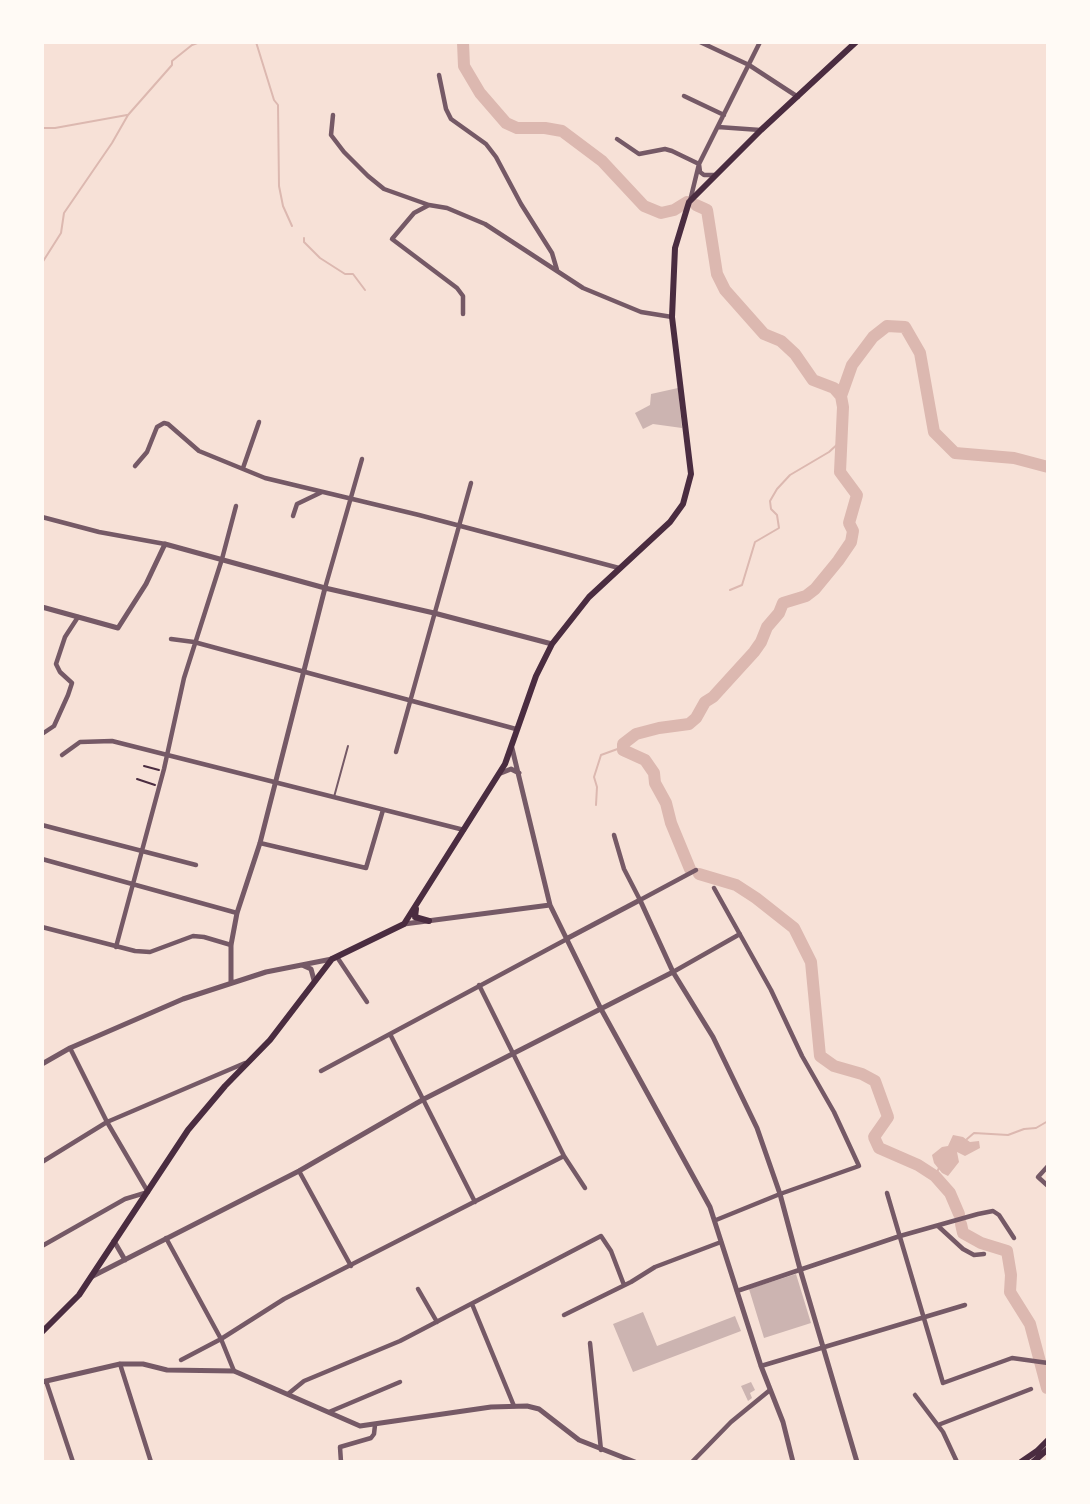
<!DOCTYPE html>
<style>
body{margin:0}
#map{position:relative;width:1090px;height:1504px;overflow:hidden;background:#f7e1d7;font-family:"IBM Plex Sans",sans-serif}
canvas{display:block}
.frame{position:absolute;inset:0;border:44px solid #fffaf5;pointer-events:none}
</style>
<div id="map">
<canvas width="1090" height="1504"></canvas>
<div class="frame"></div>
</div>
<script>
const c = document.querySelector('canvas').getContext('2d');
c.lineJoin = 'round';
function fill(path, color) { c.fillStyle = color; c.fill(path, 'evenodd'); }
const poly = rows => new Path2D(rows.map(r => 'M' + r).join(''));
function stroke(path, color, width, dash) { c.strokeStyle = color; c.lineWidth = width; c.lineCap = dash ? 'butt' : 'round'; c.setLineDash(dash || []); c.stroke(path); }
fill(poly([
 [953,1135,963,1137,970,1142,979,1141,980,1148,965,1156,957,1152,959,1162,948,1176,942,1173,934,1163,932,1155,942,1147,948,1146]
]), '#dcb8b0');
stroke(poly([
 [256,42,274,100,278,105,279,186,283,206,292,226],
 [42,128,55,128,127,115],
 [304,238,304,242,320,258,345,274,353,274,365,290],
 [42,263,61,233,64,213,112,143,128,115,172,65,172,61,192,45,200,42],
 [730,590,742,585,755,542,779,528,777,515,771,509,770,501,777,489,790,475,829,452,841,441],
 [596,805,597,787,594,777,601,755,623,747],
 [967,1139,974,1133,1008,1135,1024,1129,1036,1128,1048,1121],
 [935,1176,939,1168]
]), '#dcb8b0', 2);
stroke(poly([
 [463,42,464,66,480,93,506,123,517,128,545,128,562,131,602,161,644,206,661,213,674,210,687,202],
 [841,396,852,365,873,337,887,326,905,327,920,353,934,432,955,453,1014,458,1048,467],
 [690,869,671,823,666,803,655,783,654,773,645,760,623,750,623,744,636,734,659,728,689,724,696,718,705,702,713,697,754,652,761,642,767,627,779,613,783,603,806,596,815,589,838,561,851,542,853,531,849,523,857,495,840,472,843,407,841,396,834,388,813,380,795,354,781,341,764,334,725,290,717,274,707,210,696,205],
 [699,874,736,885,756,898,794,928,811,962,820,1056,834,1066,862,1074,875,1081,888,1117,874,1137,879,1148,918,1165,935,1176,950,1193,959,1214],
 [961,1224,963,1233,981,1243,1007,1251,1011,1275,1010,1292,1030,1324,1047,1388]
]), '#dcb8b0', 12);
fill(poly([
 [678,388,682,428,653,424,643,429,635,413,650,405,651,394],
 [796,1274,811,1323,764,1338,749,1289],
 [643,1312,657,1346,735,1316,741,1331,633,1372,613,1324],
 [751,1382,755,1390,750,1393,752,1398,748,1401,741,1386]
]), '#ccb4b1');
stroke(poly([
 [144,766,159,770],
 [137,779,155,785]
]), '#4a2c40', 2);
stroke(poly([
 [334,797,348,746]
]), '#755966', 2);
stroke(poly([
 [700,42,749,65,798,97],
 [439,75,446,109,451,119,486,144,496,157,521,204,552,253,557,270],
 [684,96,724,115],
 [333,115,331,135,344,152,368,176,384,189,429,205],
 [718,127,760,130],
 [617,139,639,154,665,149,672,151,699,164,700,172,704,175,715,175],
 [690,201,699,164,760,42],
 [463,314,463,296,457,288,392,239,414,213,429,205,447,208,485,224,583,288,641,312,672,317],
 [135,466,147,452,157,427,164,423,168,424,199,451,265,478,419,515,619,568],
 [243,468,259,422],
 [293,516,297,504,322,492],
 [42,517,99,532,165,544],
 [325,588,362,459],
 [171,639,194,642,516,729],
 [42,734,54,726,68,695,72,683,60,672,56,664,65,637,78,617],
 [396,752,471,483],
 [62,755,80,742,112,741,464,830],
 [42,825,196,865],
 [614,835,624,869,640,900,696,870],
 [260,843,366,868,383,810],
 [42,859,237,913],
 [714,888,771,990,802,1056,834,1112,859,1166,780,1194,716,1220],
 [42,927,135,951,150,952,193,936,204,937,231,945],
 [116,947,164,769,184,678,222,559,236,506],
 [337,957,367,1002],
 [673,972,740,934],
 [479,985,564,1156,585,1188],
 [390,1034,475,1202],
 [321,1071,567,939],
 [42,1162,107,1122,245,1063],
 [1048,1166,1038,1177,1048,1186],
 [299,1171,351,1266],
 [887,1193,943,1383,1012,1358,1048,1363],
 [938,1226,963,1249,974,1255,984,1254],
 [166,1238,221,1339,234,1371],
 [42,1246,125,1199,148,1192,107,1122,70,1048],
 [418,1289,437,1322],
 [737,1291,900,1236,978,1214,993,1211,999,1215,1014,1238],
 [472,1304,514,1406],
 [564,1315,631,1282,655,1267,721,1242],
 [590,1343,601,1450],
 [181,1360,221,1339,284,1299,564,1156],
 [120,1364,151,1462],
 [761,1366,965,1305],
 [46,1381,73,1462],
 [288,1394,304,1381,400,1341,601,1236,611,1251,624,1285],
 [915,1395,943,1432,957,1462],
 [329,1412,400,1382],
 [938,1425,1031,1389],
 [341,1462,340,1447,371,1438,374,1434,375,1425],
 [692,1462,731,1422,770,1390]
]), '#755966', 4.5);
stroke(poly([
 [42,607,118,628,146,584,165,544,325,588,434,613,552,644],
 [512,748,550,905,601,1009,710,1207,761,1366,783,1422,793,1462],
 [501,773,511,769,519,773],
 [404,924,550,905],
 [568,938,640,900,673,972,713,1037,757,1128,780,1194,800,1269,857,1462],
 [302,965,311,969,314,980],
 [231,982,231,945,237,913,260,843,325,588],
 [42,1064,70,1048,183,999,266,972,332,959],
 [114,1241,125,1260],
 [91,1277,299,1171,424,1099,673,972],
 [42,1382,120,1364,143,1364,167,1370,234,1371,360,1426,491,1407,527,1406,539,1409,579,1440,635,1462]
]), '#755966', 5);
stroke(poly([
 [416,909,415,917,429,921],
 [42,1332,79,1295,188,1130,225,1086,270,1040,332,959,404,924,505,764,536,676,552,644,589,597,670,522,683,504,691,474,672,317,675,248,689,202,761,130,856,42],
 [1021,1462,1037,1451,1048,1440],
 [1033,1462,1048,1449]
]), '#4a2c40', 6);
</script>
